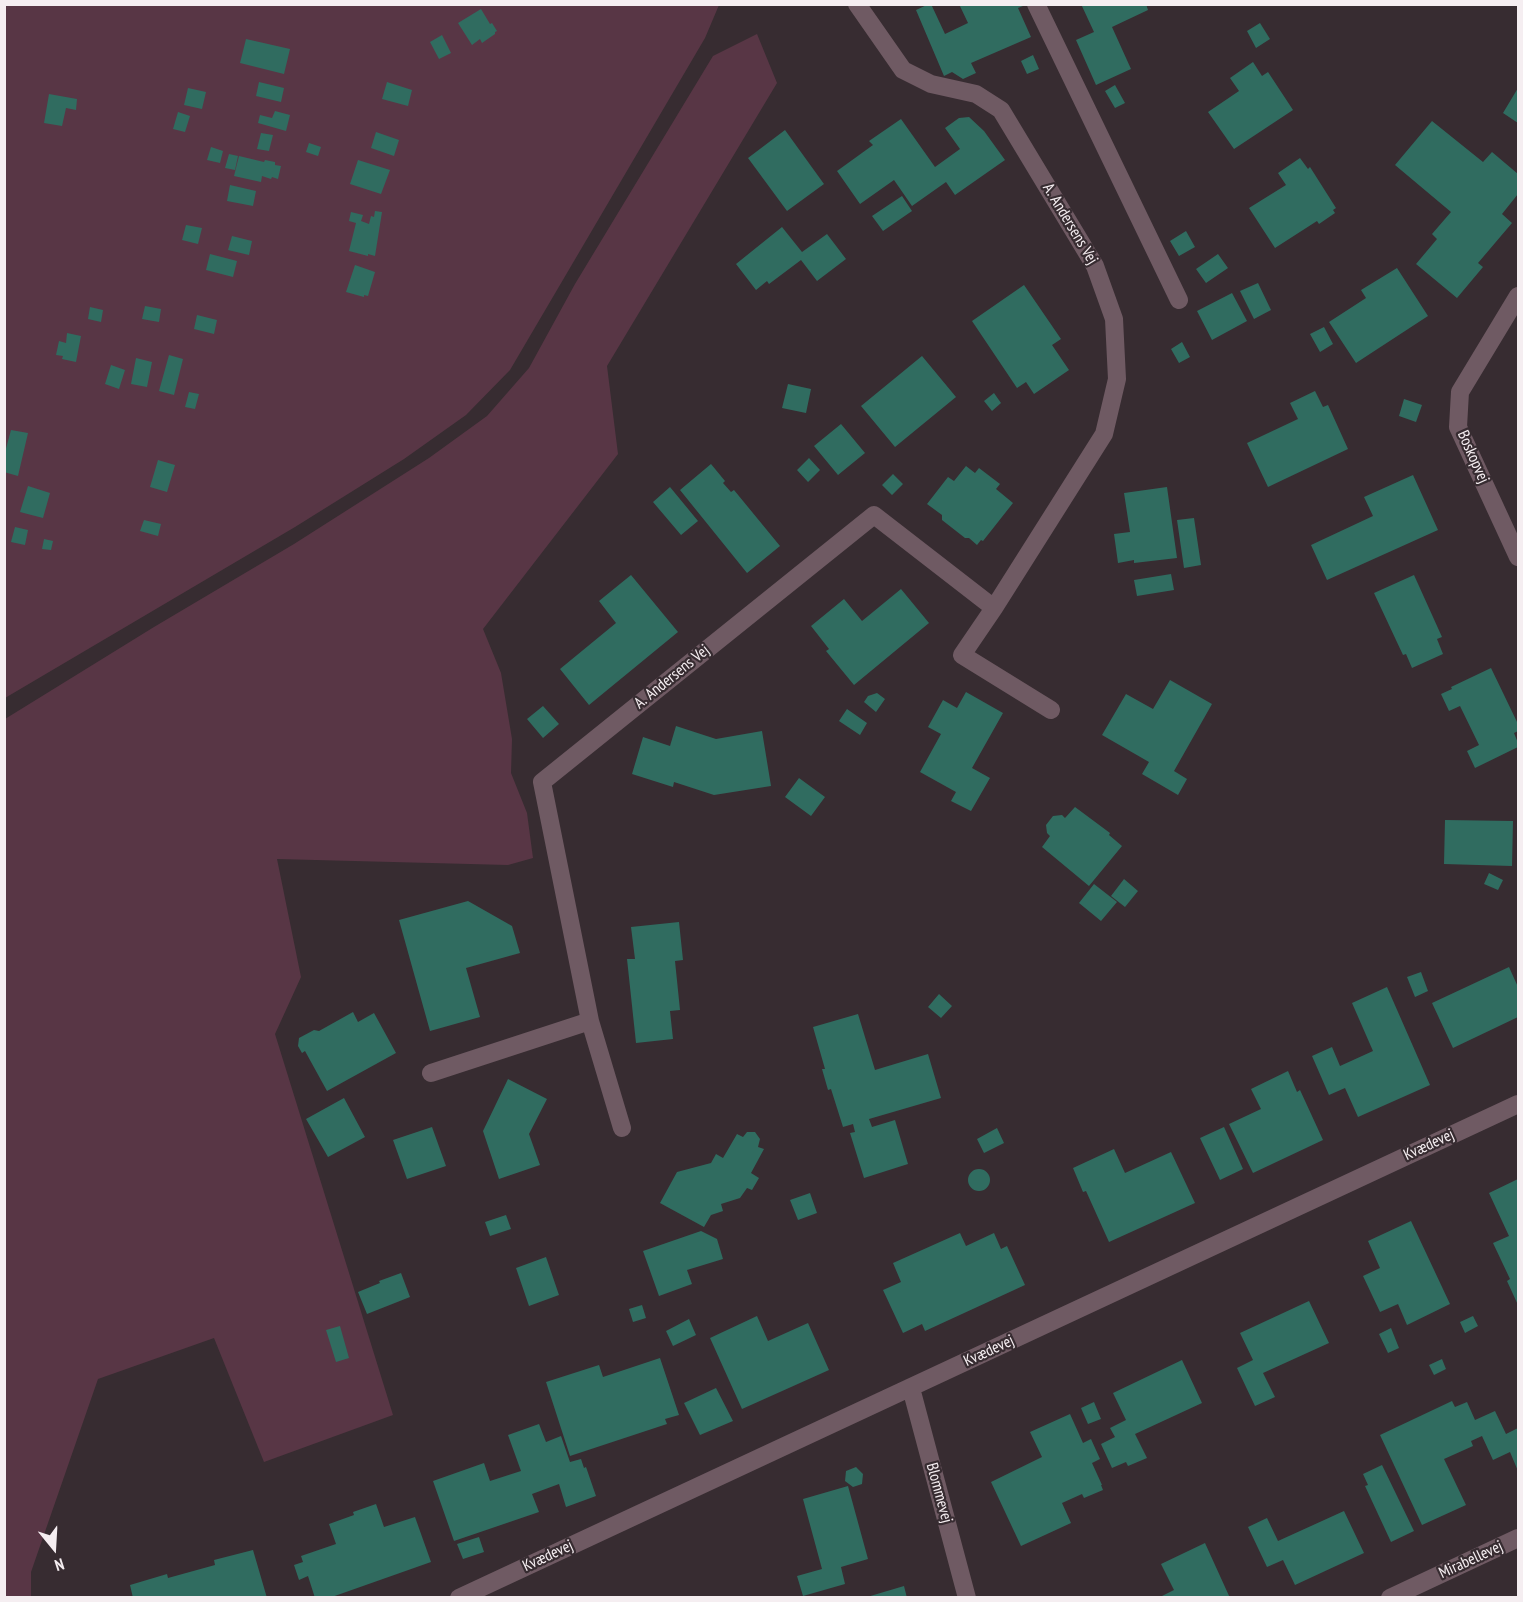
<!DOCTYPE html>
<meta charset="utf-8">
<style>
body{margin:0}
#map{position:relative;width:1523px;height:1602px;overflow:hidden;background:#372c31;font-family:"PT Sans Narrow",sans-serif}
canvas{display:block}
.frame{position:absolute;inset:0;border:6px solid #f5eef1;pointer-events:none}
.north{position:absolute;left:24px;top:1518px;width:60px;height:60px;-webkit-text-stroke:4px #372c31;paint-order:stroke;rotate:162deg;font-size:16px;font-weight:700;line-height:24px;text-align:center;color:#f5eef1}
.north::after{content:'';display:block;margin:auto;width:21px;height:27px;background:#f5eef1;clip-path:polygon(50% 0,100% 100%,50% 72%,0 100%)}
</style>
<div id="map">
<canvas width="1523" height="1602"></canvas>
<div class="frame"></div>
<div class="north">N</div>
</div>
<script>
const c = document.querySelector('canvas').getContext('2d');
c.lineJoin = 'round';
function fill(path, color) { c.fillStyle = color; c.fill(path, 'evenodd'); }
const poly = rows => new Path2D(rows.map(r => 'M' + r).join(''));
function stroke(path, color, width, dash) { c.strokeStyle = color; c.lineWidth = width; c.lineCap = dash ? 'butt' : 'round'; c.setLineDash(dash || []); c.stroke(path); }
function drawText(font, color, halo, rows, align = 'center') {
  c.font = font + ' "PT Sans Narrow",sans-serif'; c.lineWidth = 4.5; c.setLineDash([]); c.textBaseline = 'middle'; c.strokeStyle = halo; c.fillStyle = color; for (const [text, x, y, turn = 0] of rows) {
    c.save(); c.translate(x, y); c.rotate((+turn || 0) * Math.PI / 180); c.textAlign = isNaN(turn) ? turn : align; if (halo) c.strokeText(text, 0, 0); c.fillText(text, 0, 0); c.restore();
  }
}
fill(poly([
 [4,5,719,5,705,38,510,370,466,415,404,459,295,527,5,698],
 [757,34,777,83,607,366,618,454,483,629,501,673,512,739,511,773,527,813,533,858,508,865,277,859,301,977,275,1034,393,1415,264,1462,214,1338,98,1379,31,1572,31,1597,5,1598,5,719,154,627,294,544,429,458,487,416,529,368,575,284,713,56]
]), '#583645');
fill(poly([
 [929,4,931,4,945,34,968,23,959,4,1022,4,1023,6,1018,8,1031,37,971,63,976,73,963,79,952,72,944,76,916,10],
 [1081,4,1146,4,1148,10,1112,27,1131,69,1096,85,1076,40,1094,32],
 [481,9,490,24,492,23,497,31,495,32,495,34,482,43,480,39,472,45,458,23],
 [1260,23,1270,39,1256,48,1247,31],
 [442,35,451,53,439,59,430,42],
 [246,39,290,49,284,74,240,63],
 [1033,55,1039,69,1027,74,1021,61],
 [1253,62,1262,76,1268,72,1293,110,1234,149,1208,112,1239,91,1230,78],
 [259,82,284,88,281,102,256,96],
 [387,82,412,90,408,106,382,99],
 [1115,85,1125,103,1115,108,1105,91],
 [188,88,206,92,202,109,184,105],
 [1518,88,1518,123,1503,113],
 [49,94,77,99,76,110,66,108,62,126,44,123],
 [275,111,290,115,286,131,258,123,260,115,272,118],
 [178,112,190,116,185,132,173,129],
 [969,117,984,131,1005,160,955,195,946,182,912,206,894,180,860,204,837,171,873,145,869,141,901,119,935,167,960,149,945,128,959,118],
 [1432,121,1483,162,1492,152,1518,174,1518,194,1502,214,1512,223,1478,263,1483,267,1457,298,1416,264,1437,239,1432,234,1451,212,1395,165],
 [785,130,824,184,787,211,748,158],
 [376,132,399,140,394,156,371,148],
 [261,133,273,135,269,151,257,149],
 [309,143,321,147,318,156,306,152],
 [211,147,223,151,220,163,207,160],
 [229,154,238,156,235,170,225,168],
 [239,156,264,162,265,160,275,162,275,165,281,166,278,179,272,177,271,179,262,176,261,182,234,176],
 [1300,158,1308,169,1310,167,1336,208,1333,210,1335,213,1319,224,1317,221,1275,248,1249,208,1286,185,1278,173],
 [358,160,390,170,381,194,350,184],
 [230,185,256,191,253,206,227,201],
 [902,196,912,211,883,231,872,216],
 [375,211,382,212,375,256,368,254,368,256,349,251,356,223,349,221,351,212,363,215,361,221,369,224,371,216,374,217],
 [186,225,202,228,198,244,182,240],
 [782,227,802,252,827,234,846,259,817,281,801,260,769,284,767,281,756,290,736,264],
 [1186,231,1195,247,1179,256,1170,241],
 [232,236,252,241,249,255,228,250],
 [210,254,237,261,233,277,206,270],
 [1218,254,1228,268,1206,283,1196,269],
 [355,265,375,272,368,296,364,295,364,297,346,292],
 [1397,268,1428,316,1356,363,1329,322,1366,298,1361,290],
 [1258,283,1271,310,1254,319,1240,291],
 [1024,285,1061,339,1052,345,1069,370,1034,394,1026,382,1017,388,972,321],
 [1232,293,1247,321,1212,340,1197,311],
 [145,306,161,309,159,322,142,319],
 [90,307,103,310,101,322,88,319],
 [197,315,217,320,214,334,194,329],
 [1324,327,1333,344,1320,352,1310,334],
 [67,333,81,336,76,362,62,359,63,356,56,355,59,341,66,343],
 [1182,342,1190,357,1179,363,1171,349],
 [169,355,183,359,174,395,159,391],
 [922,356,956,397,895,447,861,406],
 [136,358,152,362,147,387,131,384],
 [111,365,125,370,119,389,105,384],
 [788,384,811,389,806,413,782,408],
 [1315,391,1323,407,1328,405,1348,449,1268,487,1247,443,1298,419,1290,403],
 [189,392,199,394,195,409,185,407],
 [994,393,1001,403,992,411,984,401],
 [1404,399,1422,405,1416,422,1399,416],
 [841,424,865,453,838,475,814,446],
 [11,430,28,433,18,476,4,472,4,456],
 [809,458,820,470,808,482,797,470],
 [158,460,175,465,167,492,150,487],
 [711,464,725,481,723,483,731,492,734,490,780,546,747,573,680,490],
 [966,466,975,473,979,468,1000,484,996,489,1013,503,983,541,981,540,977,545,969,538,965,538,942,520,942,515,927,504,948,477,954,481],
 [893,474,903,484,892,495,882,485],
 [1413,475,1438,530,1327,580,1311,545,1373,516,1364,497],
 [28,486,50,493,43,518,20,512],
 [670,487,698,521,681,535,653,502],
 [1167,487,1177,558,1134,563,1134,560,1118,563,1114,534,1130,532,1124,493],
 [1194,518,1201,565,1184,568,1177,520],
 [144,520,161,524,158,536,140,531],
 [15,527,28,530,25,545,11,542],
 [44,539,53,541,51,550,42,549],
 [1171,574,1174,590,1137,596,1134,580],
 [631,575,678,632,589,705,560,669,616,623,599,601],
 [1414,575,1442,637,1437,639,1443,654,1412,668,1406,654,1403,655,1374,593],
 [901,589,929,623,854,685,826,651,829,649,811,626,844,599,862,621],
 [1491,668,1518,724,1518,731,1514,733,1518,743,1518,747,1475,768,1467,751,1479,745,1460,706,1449,711,1441,694,1452,689,1451,687],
 [1170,680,1212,704,1174,771,1187,779,1178,795,1142,774,1149,762,1102,735,1126,694,1153,709],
 [966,692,1003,713,972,768,990,778,971,811,951,801,956,792,920,772,941,734,928,727,943,700,957,708],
 [877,693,885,699,876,712,864,702,868,696],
 [543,706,559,724,543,738,527,719],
 [847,709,867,723,860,735,839,721],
 [676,726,716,739,762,731,771,786,714,795,674,782,673,787,632,774,643,737,670,746],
 [799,778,825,797,811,816,785,797],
 [1075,807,1110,833,1109,835,1122,846,1089,886,1042,847,1050,836,1047,833,1046,825,1053,816,1062,815,1065,818],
 [1445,820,1513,821,1512,866,1444,864],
 [1489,873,1503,880,1498,890,1484,884],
 [1124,879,1138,891,1125,907,1111,896],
 [1094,884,1117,902,1101,921,1079,903],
 [468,901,512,926,520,953,466,968,480,1017,430,1031,399,920],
 [679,922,683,960,675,961,680,1010,670,1011,673,1039,636,1043,627,959,635,959,631,927],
 [1509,967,1518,987,1518,1017,1453,1048,1432,1003],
 [1421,972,1428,991,1415,997,1407,977],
 [1387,987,1430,1085,1358,1117,1345,1088,1329,1095,1312,1056,1332,1047,1340,1066,1373,1051,1352,1003],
 [939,994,952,1006,941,1018,928,1007],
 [353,1012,358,1022,374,1013,396,1053,327,1091,305,1051,302,1053,298,1046,299,1038,314,1030,319,1031],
 [858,1014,875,1070,928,1054,941,1098,869,1119,872,1127,895,1120,908,1164,864,1178,850,1133,855,1132,853,1124,843,1127,831,1089,828,1090,822,1069,825,1069,813,1027],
 [1288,1071,1297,1092,1300,1090,1323,1140,1253,1173,1229,1124,1261,1109,1251,1089],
 [508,1079,547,1099,529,1134,540,1165,499,1179,483,1131],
 [344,1098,365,1137,328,1157,306,1119],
 [432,1127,446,1166,407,1179,393,1140],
 [1224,1127,1243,1169,1220,1180,1200,1138],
 [997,1128,1004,1143,984,1153,977,1139],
 [747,1132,755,1132,760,1139,758,1147,764,1149,751,1173,759,1178,752,1190,747,1188,740,1198,721,1204,723,1211,711,1215,704,1227,660,1203,677,1172,711,1163,716,1154,723,1158,737,1134,743,1137],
 [1114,1149,1125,1173,1171,1152,1195,1203,1109,1242,1086,1191,1083,1192,1073,1168],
 '968 1180a11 11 0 1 1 22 0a11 11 0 1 1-22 0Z',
 [1518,1179,1518,1305,1507,1281,1510,1279,1493,1243,1509,1236,1489,1193],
 [810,1193,817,1213,798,1220,790,1200],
 [506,1215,511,1229,490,1236,485,1222],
 [1411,1221,1450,1304,1407,1325,1398,1304,1380,1312,1363,1276,1380,1268,1368,1241],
 [701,1231,717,1239,723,1259,687,1270,692,1284,659,1296,643,1251],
 [960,1233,966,1246,994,1233,1001,1249,1007,1246,1025,1285,925,1331,922,1324,903,1333,883,1290,901,1282,893,1263],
 [546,1257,559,1295,529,1306,516,1268],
 [401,1273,410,1297,367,1314,358,1292,380,1283,379,1281],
 [1309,1301,1329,1343,1263,1373,1275,1397,1255,1406,1237,1368,1253,1360,1240,1333],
 [642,1305,646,1318,633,1322,629,1309],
 [757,1316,768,1341,808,1323,829,1370,742,1409,710,1338],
 [1473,1316,1478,1326,1465,1333,1460,1322],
 [689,1319,696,1335,673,1346,666,1331],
 [340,1326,349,1358,336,1362,326,1330],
 [1391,1328,1399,1348,1388,1353,1379,1334],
 [660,1358,679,1415,665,1419,667,1424,570,1456,546,1382,599,1365,603,1377],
 [1442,1359,1446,1369,1434,1375,1429,1365],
 [1182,1360,1202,1403,1135,1434,1147,1458,1128,1466,1126,1462,1112,1468,1101,1444,1115,1437,1110,1428,1126,1420,1113,1393],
 [716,1388,733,1421,700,1435,684,1403],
 [1452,1401,1455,1407,1467,1402,1475,1420,1495,1411,1506,1434,1518,1428,1518,1471,1510,1452,1493,1460,1482,1436,1471,1441,1473,1446,1444,1459,1466,1505,1422,1525,1380,1435],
 [1094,1402,1101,1419,1088,1424,1081,1408],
 [1070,1414,1083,1443,1091,1439,1100,1459,1092,1463,1102,1485,1101,1485,1103,1490,1084,1498,1082,1494,1062,1503,1071,1523,1021,1546,991,1482,1042,1457,1030,1432],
 [539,1424,546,1442,561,1436,570,1462,581,1459,584,1468,586,1467,596,1496,566,1507,559,1484,532,1494,539,1512,454,1541,433,1481,484,1463,490,1481,521,1471,508,1435],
 [1382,1465,1414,1531,1391,1542,1365,1486,1368,1485,1363,1474],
 [856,1467,863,1474,862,1484,853,1487,845,1481,846,1471],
 [848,1486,868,1559,841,1567,845,1584,803,1596,797,1576,822,1569,803,1499],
 [376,1504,384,1527,415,1517,431,1562,329,1598,315,1598,308,1576,299,1580,294,1565,303,1562,301,1556,336,1544,329,1524,354,1515,353,1512],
 [1344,1511,1364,1553,1295,1585,1283,1560,1267,1567,1248,1527,1267,1518,1278,1541],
 [479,1537,484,1552,463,1559,457,1544],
 [1205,1543,1230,1598,1158,1598,1174,1590,1161,1564],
 [253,1550,267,1598,133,1598,130,1585,167,1574,168,1578,215,1565,214,1560],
 [904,1586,907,1598,867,1598,867,1597]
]), '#306c60');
stroke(poly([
 [857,4,903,70,931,84,976,94,1001,110,1095,266,1114,319,1117,379,1104,434,994,608,962,655,1051,710],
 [1036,4,1179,300],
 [1518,296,1460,392,1458,427,1518,557],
 [431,1073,590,1021],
 [622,1128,590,1021,542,782,874,515,994,608],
 [911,1388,967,1598],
 [459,1598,1518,1104],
 [1390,1598,1518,1538]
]), '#6f5a63', 18);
drawText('16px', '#f5eef1', '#372c31', [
 ["A. Andersens Vej",1070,224,59],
 ["Boskopvej",1473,457,66],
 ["A. Andersens Vej",672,677,-39],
 ["Kvædevej",1429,1145,-25],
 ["Kvædevej",989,1351,-25],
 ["Blommevej",939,1493,75],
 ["Kvædevej",548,1556,-25],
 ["Mirabellevej",1471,1560,-25]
]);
</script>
